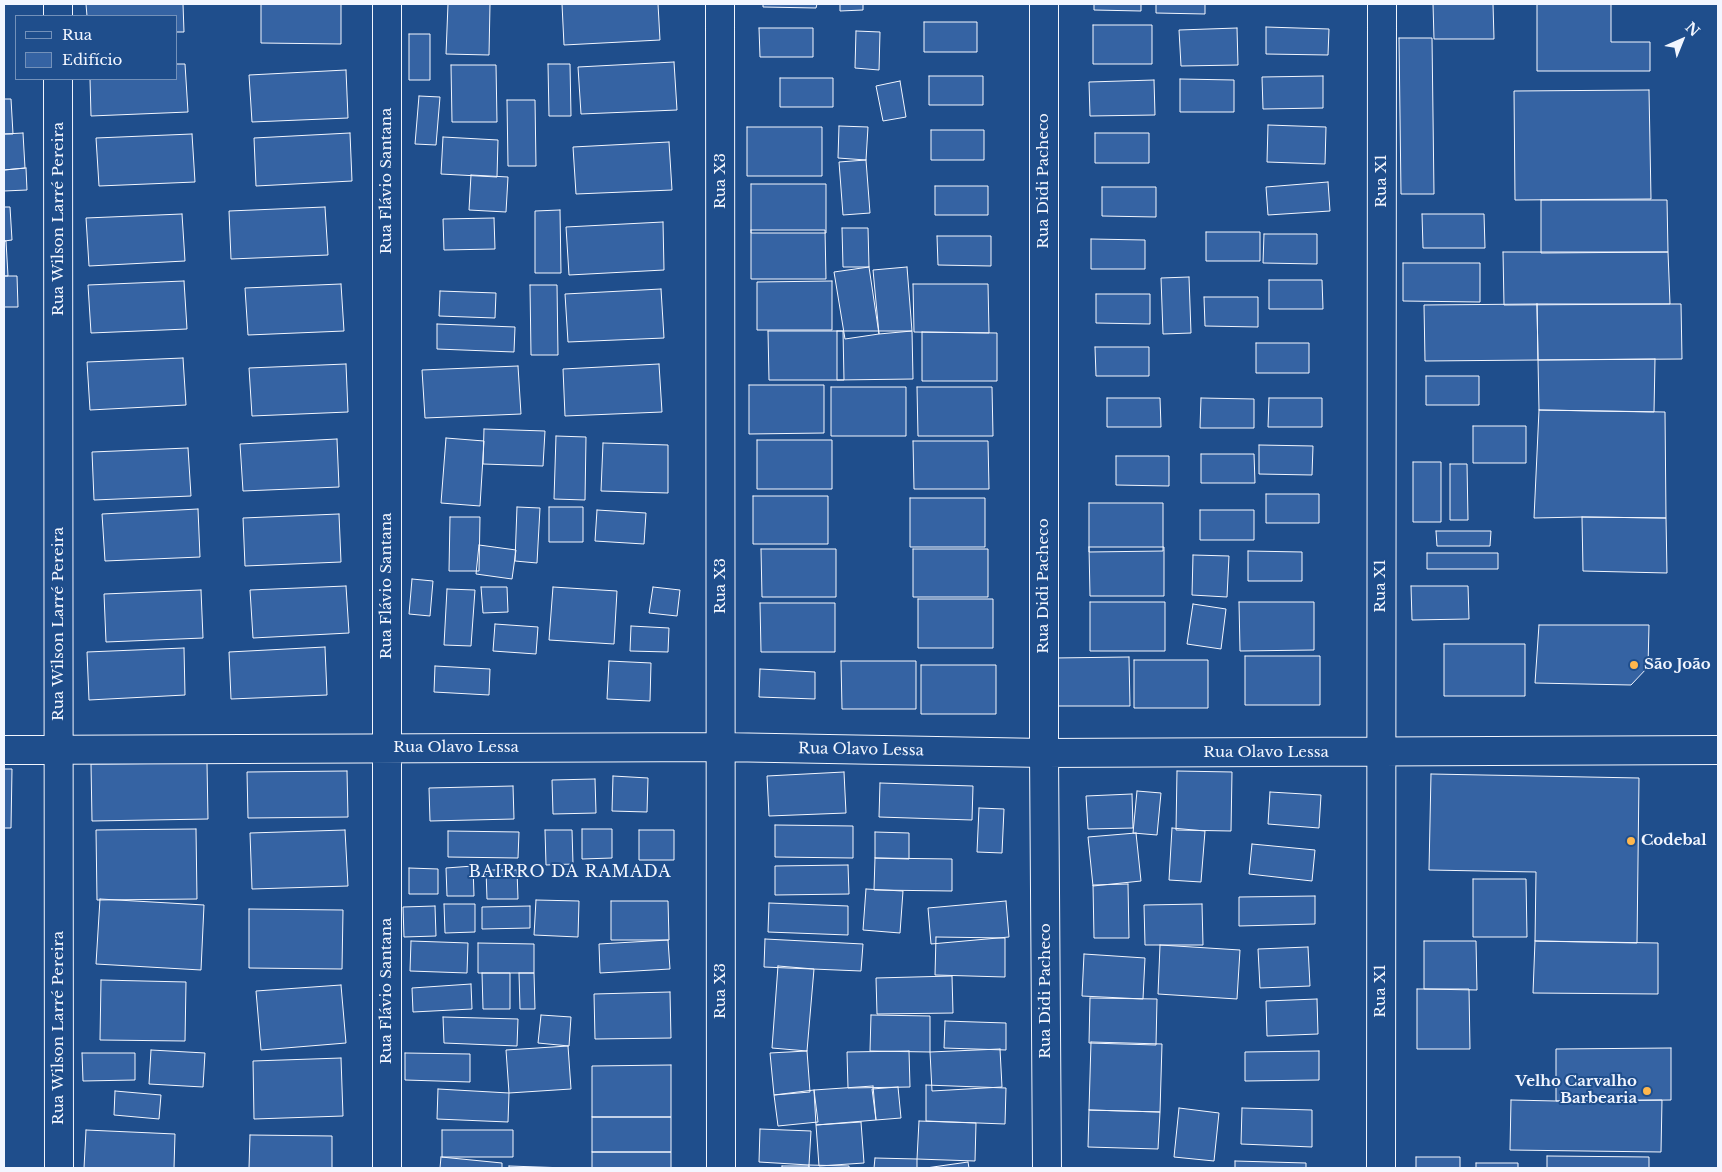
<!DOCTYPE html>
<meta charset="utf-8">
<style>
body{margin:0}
#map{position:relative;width:1722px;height:1172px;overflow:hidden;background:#1f4e8c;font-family:"Libre Baskerville",serif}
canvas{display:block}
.frame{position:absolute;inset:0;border:5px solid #f2f6ff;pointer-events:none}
.legend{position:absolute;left:15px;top:15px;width:162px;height:65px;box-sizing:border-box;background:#1f4e8c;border:1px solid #7391ba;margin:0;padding:6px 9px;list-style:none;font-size:15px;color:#f2f6ff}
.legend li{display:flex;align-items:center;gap:10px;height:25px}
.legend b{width:25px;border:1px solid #7391ba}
.north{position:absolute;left:1657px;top:15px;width:50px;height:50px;-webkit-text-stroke:4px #1f4e8c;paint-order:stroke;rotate:44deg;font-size:14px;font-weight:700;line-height:20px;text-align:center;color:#f2f6ff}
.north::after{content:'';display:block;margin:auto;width:18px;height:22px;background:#f2f6ff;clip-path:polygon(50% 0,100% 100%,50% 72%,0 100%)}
</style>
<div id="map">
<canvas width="1722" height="1172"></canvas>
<div class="frame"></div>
<ul class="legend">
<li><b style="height:6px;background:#1f4e8c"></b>Rua</li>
<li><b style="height:14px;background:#3563a3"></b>Edifício</li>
</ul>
<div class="north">N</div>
</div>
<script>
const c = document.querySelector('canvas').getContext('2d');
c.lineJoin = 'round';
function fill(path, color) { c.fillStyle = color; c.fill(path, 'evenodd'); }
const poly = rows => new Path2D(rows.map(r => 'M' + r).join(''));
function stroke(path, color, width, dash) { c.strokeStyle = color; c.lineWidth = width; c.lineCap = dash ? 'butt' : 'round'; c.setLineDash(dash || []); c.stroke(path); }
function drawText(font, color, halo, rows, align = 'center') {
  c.font = font + ' "Libre Baskerville",serif'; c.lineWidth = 4; c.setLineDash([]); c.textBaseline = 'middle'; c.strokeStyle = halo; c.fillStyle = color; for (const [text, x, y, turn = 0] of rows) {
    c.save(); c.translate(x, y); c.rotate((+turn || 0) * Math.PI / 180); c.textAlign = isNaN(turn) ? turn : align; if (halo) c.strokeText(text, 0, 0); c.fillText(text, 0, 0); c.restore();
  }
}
const building = poly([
 [86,4,183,4,184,32,176,32,176,16,87,16,86,4],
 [261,4,341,4,341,44,261,43,261,4],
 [448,4,490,4,489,55,446,54,448,4],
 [562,4,658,4,660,40,564,45,562,4],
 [763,4,817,4,816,8,763,7,763,4],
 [840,4,863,4,863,10,840,11,840,4],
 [1094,4,1141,4,1141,11,1094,10,1094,4],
 [1156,4,1205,4,1205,14,1156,13,1156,4],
 [1433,4,1493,4,1494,39,1434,39,1433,4],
 [1537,4,1611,4,1611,42,1650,42,1650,71,1537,71,1537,4],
 [924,22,977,22,977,52,924,52,924,22],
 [1093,25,1152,25,1152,64,1093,64,1093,25],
 [1266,27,1329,29,1328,55,1266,54,1266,27],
 [759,28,813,28,813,57,760,57,759,28],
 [1237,28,1238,65,1181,66,1179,30,1237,28],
 [856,31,880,32,879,70,855,68,856,31],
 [409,34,430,34,430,80,409,80,409,34],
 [1399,38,1432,38,1434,194,1401,194,1399,38],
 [674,62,677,110,581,114,578,67,674,62],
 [176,64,185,64,188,112,91,116,90,79,176,79,176,64],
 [548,64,570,64,571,116,549,116,548,64],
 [451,65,496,65,497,122,452,122,451,65],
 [346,70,348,118,252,122,249,75,346,70],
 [929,76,983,76,983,105,929,105,929,76],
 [1323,76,1323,108,1263,109,1262,77,1323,76],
 [780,78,833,78,833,107,780,107,780,78],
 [1180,79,1234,80,1234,112,1180,112,1180,79],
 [1154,80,1155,115,1090,116,1089,82,1154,80],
 [900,81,906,117,883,121,876,86,900,81],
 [1649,90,1651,199,1515,200,1514,91,1649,90],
 [419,96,440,97,436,145,415,144,419,96],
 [4,99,11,99,13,134,4,134,4,99],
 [507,100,535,100,536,166,508,166,507,100],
 [1268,125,1326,127,1325,164,1267,162,1268,125],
 [839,126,868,127,866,160,838,158,839,126],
 [747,127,822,127,822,176,747,176,747,127],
 [931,130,984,130,984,160,931,160,931,130],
 [23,133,25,168,4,170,4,134,23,133],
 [350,133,352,181,256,186,254,138,350,133],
 [1095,133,1149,133,1149,163,1095,163,1095,133],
 [192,134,195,182,99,186,96,138,192,134],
 [443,137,498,140,497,177,441,174,443,137],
 [669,142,672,190,576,194,573,147,669,142],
 [866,160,870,213,843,215,839,162,866,160],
 [26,168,27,190,4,191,4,170,26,168],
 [471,175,508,177,506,212,469,210,471,175],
 [1328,182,1330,211,1268,215,1266,187,1328,182],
 [751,184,826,184,826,233,751,233,751,184],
 [935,186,988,186,988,215,935,215,935,186],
 [1102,187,1156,187,1156,217,1102,216,1102,187],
 [1541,200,1667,200,1668,252,1541,253,1541,200],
 [4,207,10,207,12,240,4,241,4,207],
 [325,207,328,255,231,259,229,211,325,207],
 [560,210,561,273,535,273,535,211,560,210],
 [182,214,185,261,89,266,86,218,182,214],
 [1422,214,1484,214,1485,248,1423,248,1422,214],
 [494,218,495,249,444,250,443,219,494,218],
 [663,222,664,270,569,275,566,227,663,222],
 [842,228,868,228,869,267,843,267,842,228],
 [751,230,825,230,826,279,751,279,751,230],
 [1206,232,1260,232,1260,261,1206,261,1206,232],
 [1264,234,1317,234,1317,264,1263,263,1264,234],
 [937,236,991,236,991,266,938,265,937,236],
 [1091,239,1145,240,1145,269,1091,269,1091,239],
 [4,241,6,241,8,276,4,276,4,241],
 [1503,252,1668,252,1670,304,1504,305,1503,252],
 [1403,263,1480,263,1480,302,1403,301,1403,263],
 [869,267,879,334,845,339,834,272,869,267],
 [907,267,912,331,879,334,873,270,907,267],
 [4,276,17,276,18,307,4,307,4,276],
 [1189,277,1191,333,1163,334,1161,278,1189,277],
 [1269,280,1322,280,1323,309,1269,309,1269,280],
 [184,281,187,329,91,333,88,285,184,281],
 [832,281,832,330,757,330,757,282,832,281],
 [341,284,344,331,248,335,245,288,341,284],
 [913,284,988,284,989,333,914,332,913,284],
 [530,285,557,285,558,355,531,355,530,285],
 [661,289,664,338,568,342,565,294,661,289],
 [440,291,496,293,495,318,439,316,440,291],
 [1096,294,1150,294,1150,324,1096,323,1096,294],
 [1204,297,1258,297,1258,327,1205,326,1204,297],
 [1537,304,1538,360,1425,361,1424,305,1537,304],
 [1537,304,1681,304,1682,359,1538,360,1537,304],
 [437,324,515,327,514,352,437,349,437,324],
 [768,331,843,331,844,380,769,380,768,331],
 [837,331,912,331,913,379,837,380,837,331],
 [922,332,997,333,997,381,922,381,922,332],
 [1256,343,1309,343,1309,373,1256,373,1256,343],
 [1095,347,1149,347,1149,376,1096,376,1095,347],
 [183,358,186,405,90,410,87,362,183,358],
 [1655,359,1654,412,1539,410,1538,360,1655,359],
 [346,364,348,412,252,416,249,368,346,364],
 [659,364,662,412,565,416,563,369,659,364],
 [518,366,521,414,425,418,422,370,518,366],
 [1426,376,1479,376,1479,405,1426,405,1426,376],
 [749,385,824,385,824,433,749,434,749,385],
 [831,387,906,387,906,436,831,436,831,387],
 [917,387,992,387,993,436,918,436,917,387],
 [1107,398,1160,398,1161,427,1107,427,1107,398],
 [1201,398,1254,399,1254,428,1200,428,1201,398],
 [1269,398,1322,398,1322,427,1268,427,1269,398],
 [1539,410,1665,412,1666,518,1582,517,1534,518,1539,410],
 [1473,426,1526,426,1526,463,1473,463,1473,426],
 [484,429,545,431,543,466,483,464,484,429],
 [556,436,586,437,585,500,554,499,556,436],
 [446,438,484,441,480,506,441,503,446,438],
 [337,439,339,487,243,491,240,444,337,439],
 [757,440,832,440,832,489,757,489,757,440],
 [913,441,988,441,989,489,914,489,913,441],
 [603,443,668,445,668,493,601,491,603,443],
 [1259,445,1313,446,1312,475,1259,474,1259,445],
 [188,448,191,496,94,500,92,452,188,448],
 [1201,454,1254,454,1255,483,1201,483,1201,454],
 [1116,456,1169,456,1169,486,1116,485,1116,456],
 [1413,462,1441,462,1441,522,1413,522,1413,462],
 [1450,464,1467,464,1468,520,1450,520,1450,464],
 [1266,494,1319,494,1319,523,1266,523,1266,494],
 [753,496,828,496,828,544,753,544,753,496],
 [910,498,985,498,985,547,910,547,910,498],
 [1089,503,1163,503,1163,551,1089,552,1089,503],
 [517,507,540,508,537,563,515,561,517,507],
 [549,507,583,507,583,542,549,542,549,507],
 [198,509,200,557,105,561,102,514,198,509],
 [597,510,646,513,644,544,595,541,597,510],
 [1200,510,1254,510,1254,540,1200,540,1200,510],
 [339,514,341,562,245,566,243,518,339,514],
 [450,517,480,517,479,571,449,571,450,517],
 [1582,517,1666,518,1667,573,1583,571,1582,517],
 [1436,531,1491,531,1490,546,1437,546,1436,531],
 [479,545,516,550,512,579,476,574,479,545],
 [1089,547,1164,547,1164,596,1090,596,1089,547],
 [761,549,836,549,836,597,762,597,761,549],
 [913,549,988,549,988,597,913,597,913,549],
 [1248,551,1302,552,1302,581,1248,581,1248,551],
 [1427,553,1498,553,1498,569,1427,569,1427,553],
 [1193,555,1229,556,1227,597,1192,595,1193,555],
 [412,579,433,581,430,616,409,614,412,579],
 [346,586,349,633,253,638,250,590,346,586],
 [1411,586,1468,586,1469,619,1412,620,1411,586],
 [481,587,507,587,508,612,483,613,481,587],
 [553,587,617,591,614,644,549,640,553,587],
 [653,587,680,590,677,616,649,613,653,587],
 [447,589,475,590,471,646,444,645,447,589],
 [201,590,203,638,106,642,104,594,201,590],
 [918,599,993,599,993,648,918,648,918,599],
 [1090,602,1165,602,1165,651,1090,651,1090,602],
 [1239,602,1314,602,1314,650,1240,651,1239,602],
 [760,603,835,603,835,652,761,652,760,603],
 [1193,604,1226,609,1221,649,1187,644,1193,604],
 [495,624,538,627,536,654,493,651,495,624],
 [1539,625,1649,625,1648,667,1631,685,1535,683,1539,625],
 [631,626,669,628,668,652,630,651,631,626],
 [1444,644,1525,644,1525,696,1444,696,1444,644],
 [325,647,327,695,231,699,229,652,325,647],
 [184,648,185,695,89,700,87,652,184,648],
 [1245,656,1320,656,1320,705,1245,705,1245,656],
 [1129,657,1130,706,1055,706,1054,658,1129,657],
 [1134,660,1208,660,1208,708,1134,708,1134,660],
 [609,661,651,663,650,701,607,699,609,661],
 [841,661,916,661,916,709,842,709,841,661],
 [921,665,996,665,996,714,921,714,921,665],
 [435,666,490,669,489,695,434,692,435,666],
 [760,669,815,672,815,699,759,697,760,669],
 [207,763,208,819,92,821,91,764,207,763],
 [4,769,12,769,11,828,4,828,4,769],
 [347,771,348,817,248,818,247,772,347,771],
 [1177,771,1232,772,1231,831,1176,830,1177,771],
 [844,772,846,813,769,816,767,776,844,772],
 [1431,774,1639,778,1637,943,1535,941,1536,872,1429,870,1431,774],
 [613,776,648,778,647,812,612,811,613,776],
 [595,779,596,813,553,814,552,780,595,779],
 [880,783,973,786,972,820,879,817,880,783],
 [513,786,514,819,430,821,429,788,513,786],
 [1137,791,1161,793,1157,835,1133,833,1137,791],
 [1270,792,1321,795,1319,828,1268,824,1270,792],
 [1132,794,1133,828,1088,829,1086,796,1132,794],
 [979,808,1004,809,1002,853,977,852,979,808],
 [775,825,853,826,853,858,775,857,775,825],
 [1172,828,1205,831,1201,882,1169,880,1172,828],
 [196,829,197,899,97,900,96,830,196,829],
 [582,829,612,829,612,858,582,859,582,829],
 [345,830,348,886,252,889,250,833,345,830],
 [545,830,572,830,573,864,546,865,545,830],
 [639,830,674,830,674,860,639,860,639,830],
 [448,831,519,832,518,858,448,857,448,831],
 [875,832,909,833,909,859,875,858,875,832],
 [1136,833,1141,881,1093,886,1088,837,1136,833],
 [1252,844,1315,850,1312,881,1249,874,1252,844],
 [875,858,952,859,952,891,874,890,875,858],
 [848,865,849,894,775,895,775,866,848,865],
 [473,866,474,896,447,896,446,868,473,866],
 [409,868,438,869,438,894,409,894,409,868],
 [486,870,517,870,518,899,487,899,486,870],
 [1473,879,1526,879,1527,937,1473,937,1473,879],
 [1128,884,1129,938,1094,938,1093,885,1128,884],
 [866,889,903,891,900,933,863,930,866,889],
 [1315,896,1315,924,1239,926,1239,897,1315,896],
 [100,899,204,905,201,970,96,964,100,899],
 [536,900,579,901,578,937,534,935,536,900],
 [611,901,668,901,669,940,611,940,611,901],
 [1006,901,1009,937,931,944,928,908,1006,901],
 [769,903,848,906,848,935,768,932,769,903],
 [444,904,475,904,475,932,445,933,444,904],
 [1202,904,1203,945,1145,945,1144,905,1202,904],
 [435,906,436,936,404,937,403,907,435,906],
 [530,906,530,928,482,929,482,907,530,906],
 [249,909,343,910,342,969,249,968,249,909],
 [936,937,1005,938,1005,977,935,975,936,937],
 [765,939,863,944,861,971,764,967,765,939],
 [668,940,670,969,600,973,599,944,668,940],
 [411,941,468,943,467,973,410,971,411,941],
 [1424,941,1476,941,1477,990,1424,989,1424,941],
 [1535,941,1658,943,1658,994,1533,993,1535,941],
 [478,943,534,944,534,973,478,973,478,943],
 [1160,945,1240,950,1237,999,1158,994,1160,945],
 [1308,947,1310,986,1260,988,1258,949,1308,947],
 [1084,954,1145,958,1143,999,1082,996,1084,954],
 [778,966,814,969,807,1051,772,1048,778,966],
 [482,973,510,973,510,1009,483,1009,482,973],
 [519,973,534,973,535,1009,520,1009,519,973],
 [952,976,953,1013,877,1014,876,978,952,976],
 [101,980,186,982,185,1041,100,1040,101,980],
 [471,984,472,1009,413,1012,412,988,471,984],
 [341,985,346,1043,261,1050,256,991,341,985],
 [1417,989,1469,989,1470,1049,1417,1049,1417,989],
 [670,992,671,1038,595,1039,594,994,670,992],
 [1090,998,1157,999,1156,1045,1089,1043,1090,998],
 [1317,999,1318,1034,1267,1036,1266,1001,1317,999],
 [541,1015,571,1017,569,1046,538,1043,541,1015],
 [871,1015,930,1016,930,1052,870,1051,871,1015],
 [443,1017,518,1019,517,1046,444,1043,443,1017],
 [945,1021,1006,1023,1006,1050,944,1048,945,1021],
 [1091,1042,1162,1044,1160,1112,1089,1110,1091,1042],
 [568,1046,571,1089,509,1093,506,1050,568,1046],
 [1671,1048,1671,1100,1556,1101,1556,1049,1671,1048],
 [1000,1049,1002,1087,932,1091,930,1052,1000,1049],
 [151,1050,205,1053,203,1087,149,1084,151,1050],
 [807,1051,810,1092,774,1095,770,1053,807,1051],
 [909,1051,910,1087,848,1088,847,1052,909,1051],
 [1319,1051,1319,1080,1245,1081,1245,1052,1319,1051],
 [82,1053,135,1053,135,1080,83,1081,82,1053],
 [405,1053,470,1054,470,1082,405,1080,405,1053],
 [341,1058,343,1116,254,1119,253,1061,341,1058],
 [671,1065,671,1117,592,1117,592,1066,671,1065],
 [926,1085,1006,1088,1005,1124,926,1121,926,1085],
 [873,1086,876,1120,816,1125,814,1090,873,1086],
 [898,1087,901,1118,876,1120,872,1089,898,1087],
 [438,1089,509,1093,508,1122,437,1119,438,1089],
 [814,1090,818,1122,778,1126,774,1095,814,1090],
 [115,1091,161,1095,159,1119,114,1115,115,1091],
 [1511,1100,1556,1101,1662,1100,1661,1152,1510,1150,1511,1100],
 [1179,1108,1219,1113,1214,1161,1174,1157,1179,1108],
 [1242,1108,1312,1110,1312,1147,1241,1144,1242,1108],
 [1089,1110,1160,1112,1158,1149,1088,1147,1089,1110],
 [592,1117,671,1117,671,1152,592,1152,592,1117],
 [919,1121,976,1123,975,1161,917,1159,919,1121],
 [861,1122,864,1163,819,1166,816,1125,861,1122],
 [760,1129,811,1131,809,1165,759,1162,760,1129],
 [86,1130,175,1134,174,1168,84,1168,86,1130],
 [442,1130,513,1130,513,1157,442,1157,442,1130],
 [250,1135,332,1136,332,1168,249,1168,250,1135],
 [592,1152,671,1152,671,1168,592,1168,592,1152],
 [1547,1156,1649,1157,1649,1168,1547,1168,1547,1156],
 [441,1157,502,1163,502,1168,440,1168,441,1157],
 [1416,1157,1460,1157,1460,1168,1416,1168,1416,1157],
 [875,1158,917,1159,917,1168,874,1168,875,1158],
 [1235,1161,1306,1163,1306,1168,1235,1168,1235,1161],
 [968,1162,969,1168,926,1168,968,1162],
 [1476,1163,1518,1163,1518,1168,1476,1168,1476,1163],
 [809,1165,849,1166,849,1168,809,1168,809,1165],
 [509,1166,567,1168,509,1168,509,1166],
 [782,1166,809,1166,809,1168,782,1168,782,1166]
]);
fill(building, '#3563a3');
stroke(building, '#f2f6ff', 1);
const minor = poly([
 [58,4,58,16],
 [720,4,721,1168],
 [1044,4,1044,753,1047,1168],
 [58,79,59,1168],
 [4,750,721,747,1044,753,1718,750],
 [387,1168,387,4],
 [1381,1168,1382,4]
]);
stroke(minor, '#f2f6ff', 30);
stroke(minor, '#1f4e8c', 28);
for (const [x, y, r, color] of [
 [1634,665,5,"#ffb74d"],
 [1631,841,5,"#ffb74d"],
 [1647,1091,5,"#ffb74d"]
]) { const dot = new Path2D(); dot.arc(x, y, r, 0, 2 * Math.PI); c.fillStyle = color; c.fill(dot); stroke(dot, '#1f4e8c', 2); }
drawText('15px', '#f2f6ff', '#1f4e8c', [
 ["Rua Flávio Santana",387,181,-90],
 ["Rua X3",721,181,-90],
 ["Rua Didi Pacheco",1044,181,-90],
 ["Rua X1",1382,181,-90],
 ["Rua Wilson Larré Pereira",59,219,-90],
 ["Rua Flávio Santana",387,586,-90],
 ["Rua X3",721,586,-90],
 ["Rua Didi Pacheco",1044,586,-90],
 ["Rua X1",1381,586,-90],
 ["Rua Wilson Larré Pereira",59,624,-90],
 ["Rua Olavo Lessa",456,748],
 ["Rua Olavo Lessa",861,750,1],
 ["Rua Olavo Lessa",1266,753],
 ["Rua Flávio Santana",387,991,-90],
 ["Rua X3",721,991,-90],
 ["Rua Didi Pacheco",1046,991,-90],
 ["Rua X1",1381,991,-90],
 ["Rua Wilson Larré Pereira",59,1028,-90]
]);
drawText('bold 15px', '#f2f6ff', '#1f4e8c', [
 ["São João",1644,665],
 ["Codebal",1641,841],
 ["Velho Carvalho",1637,1082,"right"],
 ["Barbearia",1637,1099,"right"]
], 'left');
c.letterSpacing = '1px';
drawText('16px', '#f2f6ff', '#1f4e8c', [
 ["BAIRRO DA RAMADA",570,872]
]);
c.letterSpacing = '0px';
</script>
